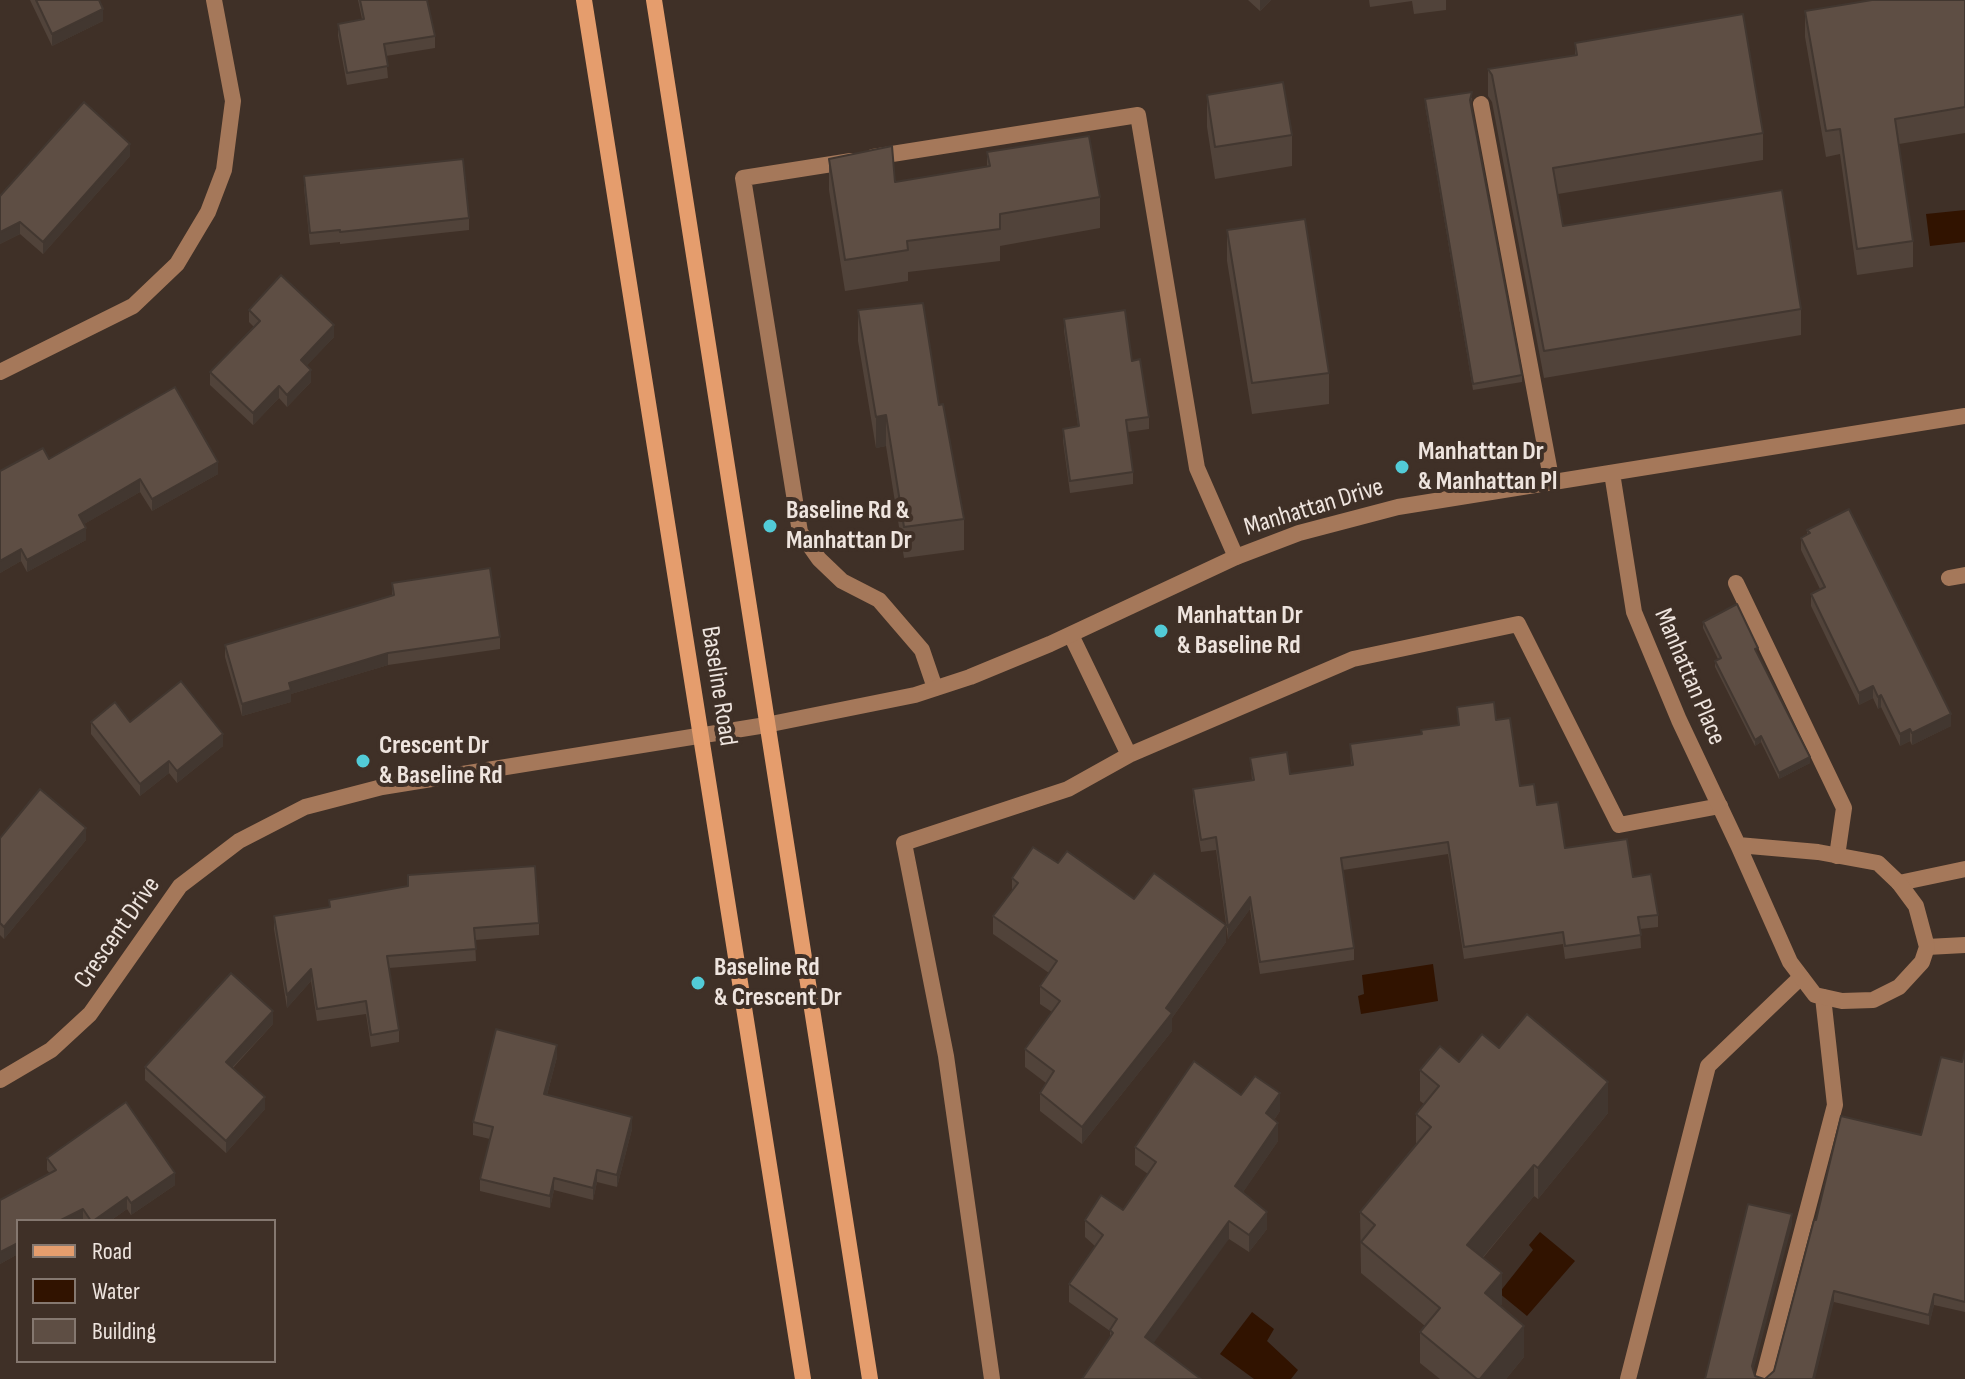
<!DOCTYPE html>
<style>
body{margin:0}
#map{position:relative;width:1965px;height:1379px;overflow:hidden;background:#3f3027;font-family:"Sofia Sans Condensed",sans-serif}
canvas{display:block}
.legend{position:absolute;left:16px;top:1219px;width:260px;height:144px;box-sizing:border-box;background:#3f3027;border:2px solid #857870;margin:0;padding:10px 14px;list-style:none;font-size:24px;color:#eee4de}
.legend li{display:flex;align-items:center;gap:16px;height:40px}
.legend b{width:40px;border:2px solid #857870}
</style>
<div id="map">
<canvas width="1965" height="1379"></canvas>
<ul class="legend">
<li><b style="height:10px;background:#e59d6d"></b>Road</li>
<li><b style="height:22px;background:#311300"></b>Water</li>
<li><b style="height:22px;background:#5e4e44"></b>Building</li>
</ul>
</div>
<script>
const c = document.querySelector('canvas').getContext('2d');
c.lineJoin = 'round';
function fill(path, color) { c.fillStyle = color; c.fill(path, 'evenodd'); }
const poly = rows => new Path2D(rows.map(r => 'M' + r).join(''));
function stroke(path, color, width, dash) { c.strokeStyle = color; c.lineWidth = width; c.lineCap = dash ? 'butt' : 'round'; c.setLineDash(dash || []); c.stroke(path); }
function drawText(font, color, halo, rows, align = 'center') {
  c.font = font + ' "Sofia Sans Condensed",sans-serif'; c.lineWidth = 8; c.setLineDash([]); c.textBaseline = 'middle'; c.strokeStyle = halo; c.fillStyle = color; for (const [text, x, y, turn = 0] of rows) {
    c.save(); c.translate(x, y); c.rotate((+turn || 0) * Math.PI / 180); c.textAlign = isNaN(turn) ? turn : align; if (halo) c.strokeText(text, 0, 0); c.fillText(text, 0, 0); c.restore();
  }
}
fill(poly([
 [1965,210,1965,242,1930,246,1926,214],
 [1433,964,1438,1001,1361,1014,1358,996,1364,994,1362,975],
 [1540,1232,1575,1261,1527,1316,1499,1293,1533,1250,1529,1245],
 [1252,1312,1274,1329,1267,1341,1298,1370,1291,1379,1254,1379,1220,1354]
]), '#311300');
stroke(poly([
 [1481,104,1552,483],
 [873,157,1138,115,1197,468,1236,557],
 [851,161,743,178,800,532,819,559,842,581,879,600,922,650,935,688],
 [1949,578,1965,575],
 [1736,583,1844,808,1837,856],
 [1071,635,1129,755,1353,659,1518,624,1619,825,1720,806],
 [1899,883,1965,869],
 [1927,947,1965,945],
 [992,1379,946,1056,904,843,1068,789,1129,755],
 [1628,1379,1708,1066,1801,977],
 [1763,1379,1835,1105,1823,997]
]), '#a5785a', 16);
stroke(poly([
 [0,372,133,306,177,264,208,212,224,170,233,101,214,0],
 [1612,473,1634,612,1679,720,1738,845],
 [1738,845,1818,852,1878,863,1899,883,1916,906,1927,947,1922,962,1899,987,1873,1000,1842,1001,1815,995,1790,962,1738,845],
 [0,1080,51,1050,90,1014,180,886,239,841,305,807,382,787,766,725,915,695,970,677,1050,644,1236,557,1299,533,1398,507,1965,416]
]), '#a5785a', 16);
stroke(poly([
 [584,0,803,1379],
 [654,0,870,1379]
]), '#e59d6d', 16);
fill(poly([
 [30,0,99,0,103,21,52,46],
 [358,0,427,0,435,36,435,48,386,56,388,78,347,85,338,36,338,24,362,19],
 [1248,0,1271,0,1260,11],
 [1369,0,1446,0,1446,10,1414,14,1412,1,1370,7],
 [1965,0,1965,133,1899,144,1913,241,1913,267,1857,275,1840,154,1826,157,1805,37,1805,11],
 [1575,43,1763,133,1763,160,1558,194,1563,226,1801,309,1801,335,1544,378,1492,102,1488,96,1488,69,1575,55],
 [1207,95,1292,135,1292,166,1215,179,1207,127],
 [1472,98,1471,103,1522,375,1522,382,1473,390,1425,105,1425,99],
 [987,152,1100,197,1100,228,1000,246,1000,261,908,272,908,281,845,291,829,190,829,159,895,182,987,166],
 [130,156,43,254,20,234,0,244,0,196],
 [304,176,469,218,469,230,340,244,340,242,310,245,304,188],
 [1227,230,1329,373,1329,404,1252,414,1227,261],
 [249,310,334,337,307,365,311,382,287,407,279,398,253,425,210,385,210,372,254,327,249,322],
 [858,310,939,405,964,519,964,550,904,558,886,446,876,448,858,341],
 [1064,319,1132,361,1149,417,1149,429,1128,432,1133,472,1133,484,1070,493,1063,441,1063,429,1078,426,1064,331],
 [49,459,218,474,152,511,140,492,84,524,86,540,27,572,21,561,0,573,0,471],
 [1807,530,1951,726,1912,745,1910,741,1900,746,1881,707,1878,709,1873,698,1859,705,1811,606,1811,594,1820,589,1801,550,1801,538,1807,534],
 [392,583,500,637,500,649,388,665,291,694,291,702,242,716,225,657,225,645,392,595],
 [1703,622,1758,654,1810,763,1779,779,1761,742,1755,746,1715,667,1715,661,1718,659,1703,628],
 [1457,707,1496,720,1520,786,1537,805,1565,848,1633,877,1658,915,1658,927,1640,929,1641,948,1565,959,1563,944,1464,959,1448,854,1343,870,1354,948,1354,960,1260,974,1250,909,1228,939,1216,850,1201,852,1193,801,1193,789,1252,780,1250,758,1290,774,1351,765,1350,744,1421,734,1458,725],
 [91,722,130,722,223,746,177,783,169,773,140,796,91,734],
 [0,838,86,840,4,939,0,935],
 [1058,863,1226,942,1172,1018,1172,1031,1082,1144,1040,1111,1040,1093,1046,1083,1025,1067,1025,1049,1052,1012,1040,1004,1040,986,1049,973,993,934,993,916,1012,891,1012,878],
 [408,875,539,923,539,935,475,940,476,961,389,968,399,1030,399,1042,371,1047,366,1014,317,1021,311,981,287,1008,274,929,274,916,329,908,329,900,408,887],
 [273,1024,233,1068,265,1109,226,1153,145,1080,145,1067],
 [1499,1048,1608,1113,1538,1199,1534,1196,1483,1258,1502,1304,1500,1306,1524,1357,1506,1379,1440,1379,1420,1363,1420,1332,1425,1326,1361,1273,1360,1212,1416,1145,1416,1114,1424,1104,1420,1101,1420,1070,1459,1062],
 [1965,1051,1965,1312,1934,1305,1929,1325,1834,1302,1774,1371,1816,1220,1921,1135,1962,1062],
 [557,1057,547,1095,632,1129,617,1187,597,1182,593,1200,554,1190,550,1208,480,1191,480,1179,490,1139,473,1135,473,1122],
 [1241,1095,1280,1111,1274,1120,1278,1141,1243,1192,1267,1229,1249,1252,1229,1239,1110,1338,1110,1331,1069,1302,1069,1284,1095,1246,1085,1237,1085,1220,1123,1210,1148,1174,1135,1165,1135,1147],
 [47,1158,175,1185,131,1215,127,1209,110,1221,18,1221,18,1254,0,1264,0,1200,50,1174,47,1170]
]), '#51433a');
fill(poly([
 [1260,0,1271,0,1260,11],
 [103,9,103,21,52,46,52,34],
 [130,144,130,156,43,254,43,242],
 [20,222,20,234,0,244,0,232],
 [334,325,334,337,301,372,301,360],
 [311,370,311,382,287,407,287,395],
 [279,386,279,398,253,425,253,413],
 [886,415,886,446,876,448,876,417],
 [218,462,218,474,152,511,152,499],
 [140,479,140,492,79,527,79,515],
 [86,528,86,540,27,572,27,560],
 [21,549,21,561,0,573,0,561],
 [388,653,388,665,291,694,291,702,242,716,242,704,289,683],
 [1873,686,1873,698,1859,705,1859,693],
 [1881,695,1881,707,1878,709,1878,697],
 [1951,714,1951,726,1912,745,1912,733],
 [1910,729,1910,741,1900,746,1900,734],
 [223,734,223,746,177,783,177,771],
 [1761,736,1761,742,1755,746,1755,740],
 [1810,757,1810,763,1779,779,1779,773],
 [169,761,169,773,140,796,140,784],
 [86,828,86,840,4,939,4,927],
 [1250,897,1250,909,1228,939,1228,927],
 [1226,925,1226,942,1172,1018,1172,1031,1082,1144,1082,1127],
 [311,969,311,981,287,1008,287,995],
 [273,1011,273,1024,226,1074,226,1062],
 [557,1045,557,1057,544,1106,544,1094],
 [1608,1082,1608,1113,1538,1199,1538,1168],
 [1280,1093,1280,1111,1266,1131,1266,1113],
 [265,1097,265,1109,226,1153,226,1141],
 [632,1117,632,1129,617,1187,617,1175],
 [1278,1123,1278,1141,1235,1204,1235,1186],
 [1534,1165,1534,1196,1467,1276,1467,1245],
 [597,1170,597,1182,593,1200,593,1188],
 [175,1173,175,1185,131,1215,131,1203],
 [554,1178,554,1190,550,1208,550,1196],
 [127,1197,127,1209,110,1221,93,1221],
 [83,1209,83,1220,82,1221,59,1221],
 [1267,1212,1267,1229,1249,1252,1249,1235],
 [1792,1214,1792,1225,1752,1376,1752,1366],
 [1229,1221,1229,1239,1145,1355,1145,1337],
 [18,1243,18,1254,0,1264,0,1252],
 [1502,1273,1502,1304,1485,1324,1485,1293],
 [1834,1291,1834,1302,1815,1379,1813,1379],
 [1934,1294,1934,1305,1929,1325,1929,1315],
 [1524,1326,1524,1357,1506,1379,1480,1379]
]), '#423730');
const building = poly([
 [36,0,99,0,103,9,52,34,36,0],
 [360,0,427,0,435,36,384,44,388,66,347,73,338,24,364,19,360,0],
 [1872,0,1965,0,1965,107,1895,119,1913,241,1857,249,1840,129,1826,131,1805,11,1872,0],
 [1743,14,1763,133,1553,168,1563,226,1782,190,1801,309,1544,351,1492,75,1488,69,1577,55,1575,43,1743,14],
 [1283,82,1292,135,1215,147,1207,95,1283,82],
 [1472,92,1470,100,1522,375,1473,384,1425,99,1472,92],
 [84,102,130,144,43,242,20,222,0,232,0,196,84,102],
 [1089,136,1100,197,1000,214,1000,229,907,241,908,250,845,260,829,159,892,146,895,182,990,166,987,152,1089,136],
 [463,159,469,218,340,232,340,230,310,233,304,176,463,159],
 [1305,219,1329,373,1252,383,1227,230,1305,219],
 [281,275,334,325,301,360,311,370,287,395,279,386,253,413,210,372,260,321,249,310,281,275],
 [923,303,939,405,943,404,964,519,904,527,886,415,876,417,858,310,923,303],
 [1125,310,1132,361,1140,359,1149,417,1126,420,1133,472,1070,481,1063,429,1079,426,1064,319,1125,310],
 [175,387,218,462,152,499,140,479,79,515,86,528,27,560,21,549,0,561,0,471,43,448,49,459,175,387],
 [1849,509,1951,714,1912,733,1910,729,1900,734,1881,695,1878,697,1873,686,1859,693,1811,594,1825,587,1801,538,1810,533,1807,530,1849,509],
 [490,568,500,637,388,653,289,683,291,690,242,704,225,645,394,595,392,583,490,568],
 [1737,604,1758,648,1755,649,1810,757,1779,773,1761,736,1755,740,1715,661,1721,658,1703,622,1737,604],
 [181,681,223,734,177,771,169,761,140,784,91,722,115,702,130,722,181,681],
 [1494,702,1496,720,1510,718,1520,786,1534,784,1537,805,1558,802,1565,848,1627,839,1633,877,1651,874,1658,915,1638,917,1641,935,1565,946,1563,932,1464,947,1448,842,1341,858,1354,948,1260,962,1250,897,1228,927,1216,837,1201,840,1193,789,1254,780,1250,758,1287,752,1290,774,1353,765,1350,744,1422,734,1421,730,1459,725,1457,707,1494,702],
 [40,789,86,828,4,927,0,923,0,838,40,789],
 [1033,847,1058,863,1067,851,1134,899,1154,873,1226,925,1166,1008,1172,1013,1082,1127,1040,1093,1054,1071,1025,1049,1060,1001,1040,986,1057,961,993,916,1018,883,1012,878,1033,847],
 [535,866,539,923,474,928,476,949,387,956,399,1030,371,1035,366,1001,317,1009,311,969,287,995,274,916,330,907,329,900,408,886,408,875,535,866],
 [231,973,273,1011,226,1062,265,1097,226,1141,145,1067,231,973],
 [1527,1014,1608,1082,1538,1168,1534,1165,1467,1245,1502,1273,1485,1293,1524,1326,1480,1379,1477,1379,1420,1332,1440,1308,1361,1242,1375,1225,1360,1212,1431,1127,1416,1114,1439,1086,1420,1070,1440,1046,1459,1062,1482,1034,1499,1048,1527,1014],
 [496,1029,557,1045,544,1094,632,1117,617,1175,597,1170,593,1188,554,1178,550,1196,480,1179,493,1127,473,1122,496,1029],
 [1965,1051,1965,1302,1934,1294,1929,1315,1834,1291,1813,1379,1765,1379,1774,1371,1814,1220,1816,1220,1841,1116,1921,1135,1941,1057,1962,1062,1965,1051],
 [1194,1061,1241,1095,1255,1076,1280,1093,1266,1113,1278,1123,1235,1186,1267,1212,1249,1235,1229,1221,1145,1337,1201,1379,1082,1379,1113,1333,1110,1330,1117,1319,1069,1284,1103,1235,1085,1220,1101,1195,1123,1210,1156,1162,1135,1147,1194,1061],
 [126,1102,175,1173,131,1203,127,1197,93,1221,91,1221,83,1209,59,1221,18,1221,18,1243,0,1252,0,1200,56,1170,47,1158,126,1102],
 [1748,1204,1792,1214,1752,1366,1755,1376,1764,1379,1705,1379,1748,1204]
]);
fill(building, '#5e4e44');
stroke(building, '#423730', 2);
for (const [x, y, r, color] of [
 [1402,467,8,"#52cbd7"],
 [770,526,8,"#52cbd7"],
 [1161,631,8,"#52cbd7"],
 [363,761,8,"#52cbd7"],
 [698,983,8,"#52cbd7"]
]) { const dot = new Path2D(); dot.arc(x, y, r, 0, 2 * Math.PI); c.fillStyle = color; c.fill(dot); stroke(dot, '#3f3027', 3); }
drawText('bold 26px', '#eee4de', '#3f3027', [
 ["Manhattan Dr",1418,452],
 ["& Manhattan Pl",1418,482],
 ["Baseline Rd &",786,511],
 ["Manhattan Dr",786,541],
 ["Manhattan Dr",1177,616],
 ["& Baseline Rd",1177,646],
 ["Crescent Dr",379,746],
 ["& Baseline Rd",379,776],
 ["Baseline Rd",714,968],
 ["& Crescent Dr",714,998]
], 'left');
drawText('26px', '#eee4de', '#3f3027', [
 ["Manhattan Drive",1314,508,-17],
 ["Manhattan Place",1689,677,67],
 ["Baseline Road",718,686,81],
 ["Crescent Drive",118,933,-55]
]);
</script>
